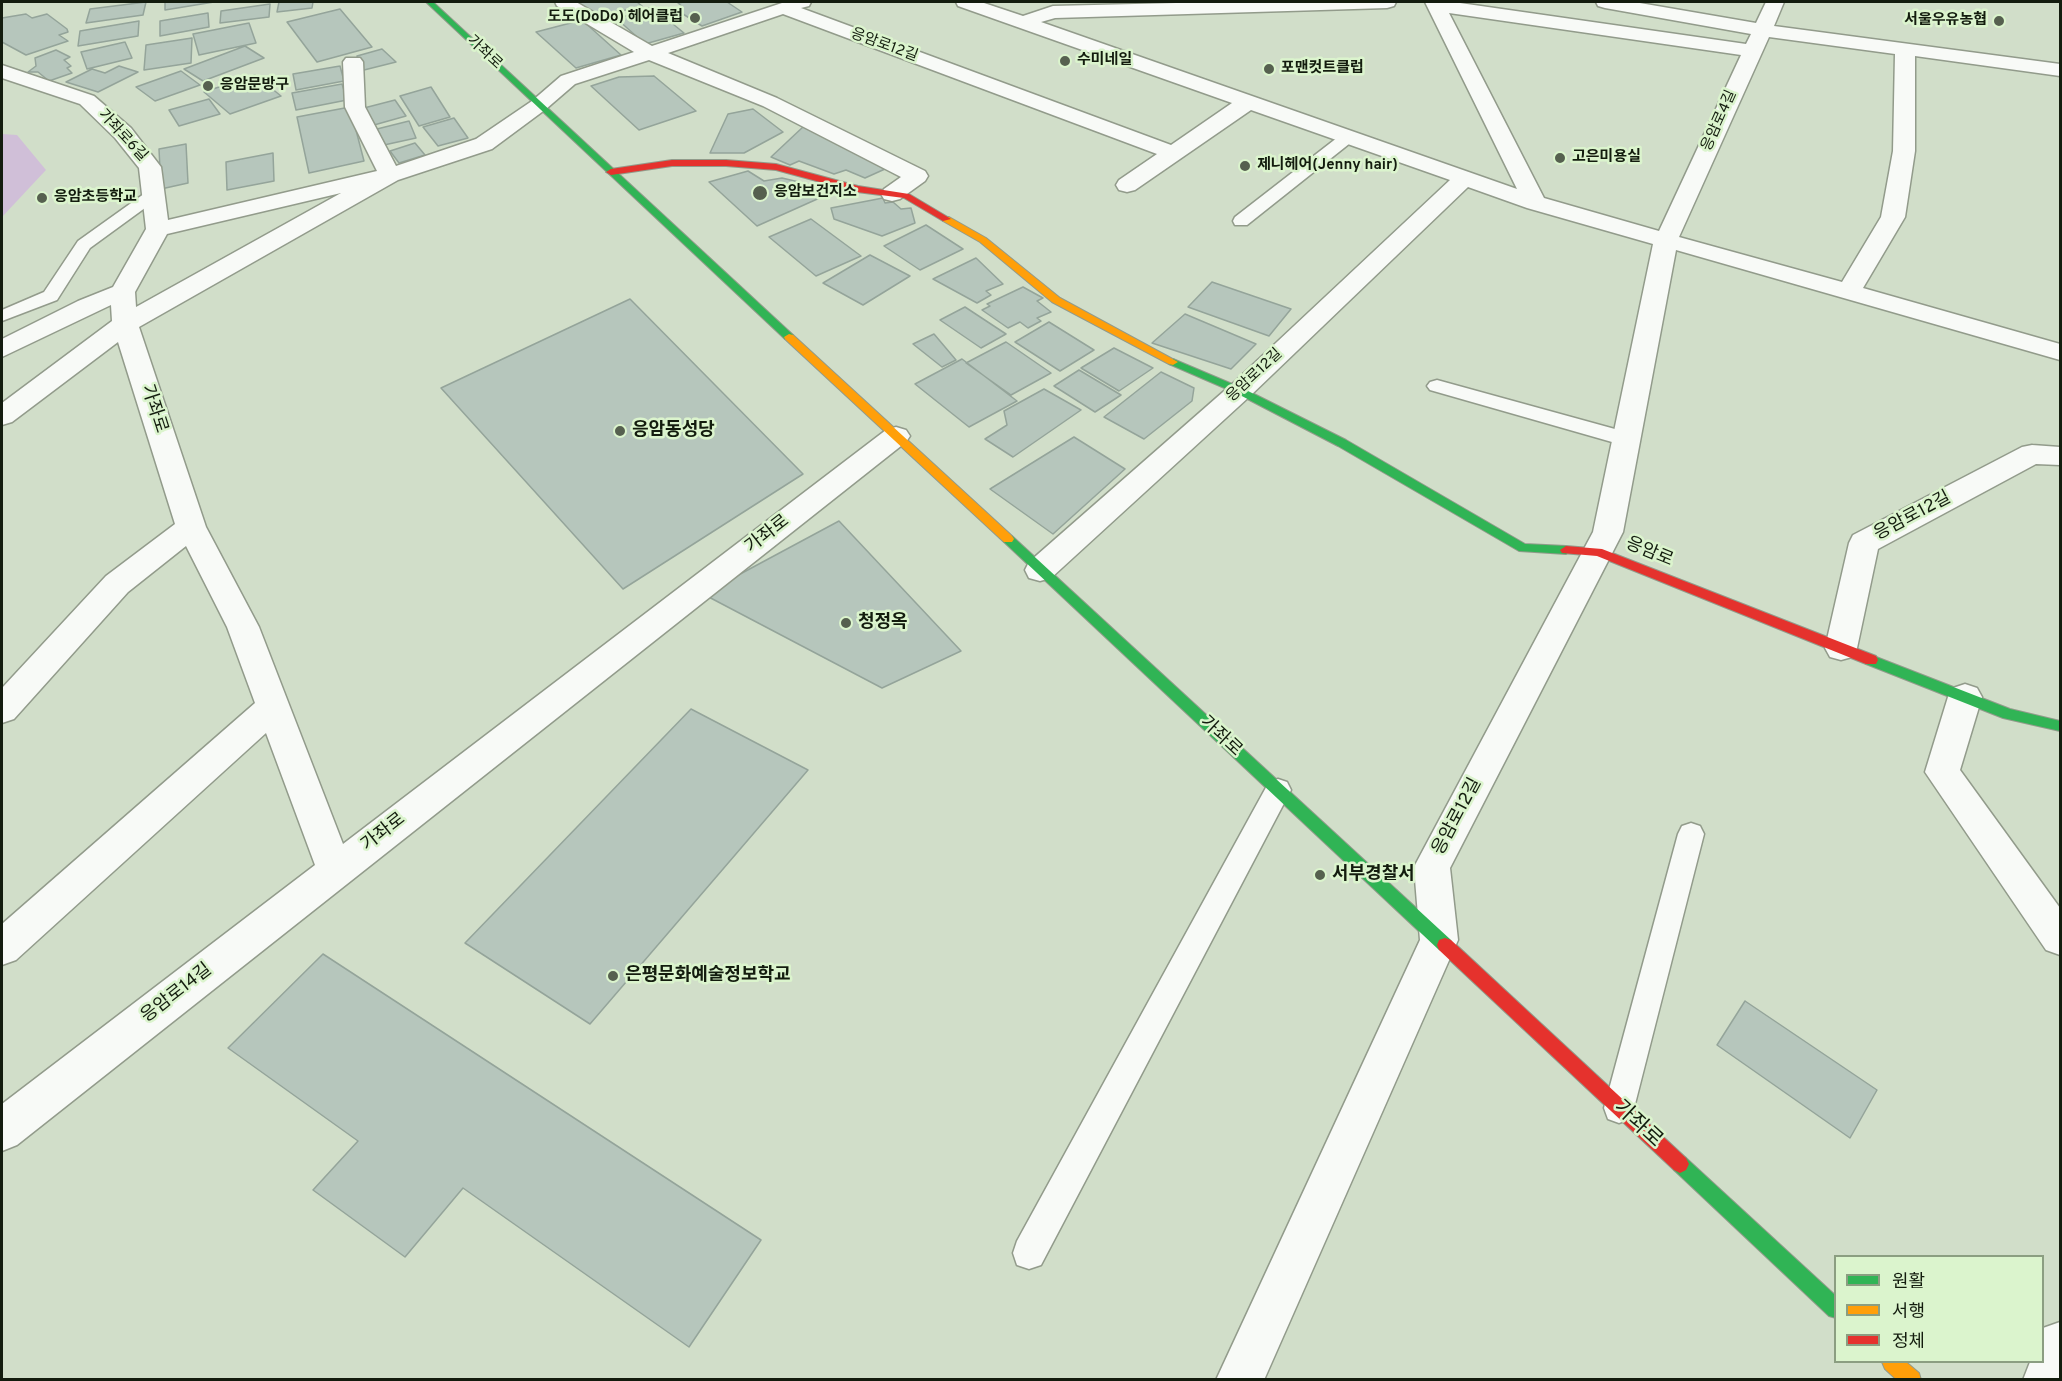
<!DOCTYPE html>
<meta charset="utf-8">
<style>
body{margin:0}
#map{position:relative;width:2062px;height:1381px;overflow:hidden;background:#d1dec9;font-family:Overpass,"Noto Sans KR",sans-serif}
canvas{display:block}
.frame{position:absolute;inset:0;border:3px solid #131c0e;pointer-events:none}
.legend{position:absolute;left:1834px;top:1255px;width:210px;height:108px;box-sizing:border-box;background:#dbf4cd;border:2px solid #8b9e81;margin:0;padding:8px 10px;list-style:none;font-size:18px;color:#131c0e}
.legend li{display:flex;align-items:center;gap:12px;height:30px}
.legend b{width:30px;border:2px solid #8b9e81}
</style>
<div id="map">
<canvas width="2062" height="1381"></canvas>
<div class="frame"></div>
<ul class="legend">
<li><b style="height:8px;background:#30b455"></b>원활</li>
<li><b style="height:8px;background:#ff9f0a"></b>서행</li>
<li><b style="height:8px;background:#e5322d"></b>정체</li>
</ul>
</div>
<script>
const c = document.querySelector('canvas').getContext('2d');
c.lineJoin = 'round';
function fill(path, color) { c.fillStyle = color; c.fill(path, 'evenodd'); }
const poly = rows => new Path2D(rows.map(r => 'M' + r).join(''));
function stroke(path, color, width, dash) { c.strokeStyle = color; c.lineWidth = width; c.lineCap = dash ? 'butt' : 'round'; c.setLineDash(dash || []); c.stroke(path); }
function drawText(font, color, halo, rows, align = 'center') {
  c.font = font + ' Overpass,"Noto Sans KR",sans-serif'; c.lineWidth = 5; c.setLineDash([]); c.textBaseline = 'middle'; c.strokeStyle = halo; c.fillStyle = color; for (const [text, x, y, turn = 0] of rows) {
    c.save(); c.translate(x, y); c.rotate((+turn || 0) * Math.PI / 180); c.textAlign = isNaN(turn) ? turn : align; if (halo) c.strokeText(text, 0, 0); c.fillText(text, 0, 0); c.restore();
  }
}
fill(poly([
 [2,134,17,135,46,170,2,217]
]), '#d0bfd8');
const building = poly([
 [146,2,143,15,86,23,90,9,146,2],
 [165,2,214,2,165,10,165,2],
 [279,2,313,2,312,8,277,12,279,2],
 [578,2,637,2,642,6,598,17,578,2],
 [684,2,727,2,742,12,702,26,675,9,683,7,678,3,684,2],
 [270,4,269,17,220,23,221,11,270,4],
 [652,7,684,33,645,44,617,19,652,7],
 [340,9,372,47,317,62,287,22,340,9],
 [208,13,209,27,160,36,160,21,208,13],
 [26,14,32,18,47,14,67,29,68,32,59,35,68,41,26,55,2,42,2,18,26,14],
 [582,20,621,55,576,68,536,32,582,20],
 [139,21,138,36,78,46,80,31,139,21],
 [249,23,256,43,199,55,193,34,249,23],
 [192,38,191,63,144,70,146,45,192,38],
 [125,42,132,58,87,69,81,52,125,42],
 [245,46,264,58,203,81,184,69,245,46],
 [382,49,396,62,360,71,357,56,382,49],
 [56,50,70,57,64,60,71,66,67,68,72,73,49,81,38,72,28,72,36,66,35,58,56,50],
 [119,66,138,72,98,92,66,82,92,69,105,73,119,66],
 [340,66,344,81,296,90,293,74,340,66],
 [181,71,200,85,155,101,136,87,181,71],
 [255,75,281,96,230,114,204,92,255,75],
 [654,76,696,111,639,130,591,86,619,77,654,76],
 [342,84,347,100,296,110,292,93,342,84],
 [431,87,450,117,419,126,400,96,431,87],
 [209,99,220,114,179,126,169,110,209,99],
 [395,100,406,116,374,125,364,108,395,100],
 [350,107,364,161,309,173,297,117,350,107],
 [753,109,783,132,744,153,710,153,728,114,753,109],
 [454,118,468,138,438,146,423,127,454,118],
 [409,121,416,138,384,145,377,129,409,121],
 [804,126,885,169,865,178,846,170,834,174,799,161,790,165,771,157,804,126],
 [415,143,425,155,399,163,390,151,415,143],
 [186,144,188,183,161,189,159,149,186,144],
 [273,153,274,181,227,190,226,162,273,153],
 [748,171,764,181,782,178,799,182,805,188,812,185,824,196,757,226,709,182,748,171],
 [883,198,885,203,893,202,901,209,911,208,915,223,882,236,834,219,831,208,883,198],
 [811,219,861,256,816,276,769,237,811,219],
 [926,225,963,249,920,270,884,246,926,225],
 [870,255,910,276,863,305,823,283,870,255],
 [976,258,1003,284,986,291,991,295,977,303,933,279,976,258],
 [1212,282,1291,309,1269,336,1188,307,1212,282],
 [1023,287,1043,298,1037,301,1051,312,1037,318,1041,321,1028,328,1020,322,1008,328,982,310,990,306,987,304,1023,287],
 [630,299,803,474,623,589,441,388,630,299],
 [965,307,1006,334,981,348,940,320,965,307],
 [1185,314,1256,344,1231,369,1152,343,1185,314],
 [1049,322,1094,350,1060,371,1015,342,1049,322],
 [934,334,956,360,942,367,913,344,934,334],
 [1006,342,1051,373,1011,395,966,363,1006,342],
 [1114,348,1153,368,1119,391,1081,368,1114,348],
 [962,359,1017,401,969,427,915,384,962,359],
 [1079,370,1121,395,1095,412,1054,386,1079,370],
 [1161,372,1194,388,1192,401,1144,439,1104,417,1161,372],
 [1044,389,1081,410,1013,457,985,439,1007,425,1004,411,1044,389],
 [1074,437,1125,469,1053,534,990,489,1074,437],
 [839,521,961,651,882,688,703,594,839,521],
 [691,709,808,770,590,1024,465,943,691,709],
 [323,954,761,1240,689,1347,463,1188,405,1257,313,1190,358,1141,228,1048,323,954],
 [1745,1001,1877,1090,1850,1138,1717,1045,1745,1001]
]);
fill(building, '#b6c6bc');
stroke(building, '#94a49a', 1.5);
const lane = poly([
 [1348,132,1356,137,1354,140,1247,225,1235,225,1233,221,1235,217,1342,134,1348,132],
 [154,189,160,191,162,194,160,197,90,248,57,300,2,321,2,310,44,292,78,241,148,191,154,189],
 [1437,380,1633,434,1636,439,1633,444,1626,446,1430,390,1427,386,1430,382,1437,380],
 [1278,779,1287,782,1291,790,1041,1265,1029,1269,1017,1265,1013,1253,1017,1241,1269,782,1278,779],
 [1691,823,1700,826,1704,834,1634,1108,1630,1119,1619,1123,1608,1119,1604,1108,1678,834,1682,826,1691,823]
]);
const street = poly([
 [555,2,576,2,652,46,785,2,811,2,809,6,801,8,1171,145,1232,103,958,6,956,2,981,2,1023,16,1053,6,1217,2,1396,2,1394,6,1387,8,1055,18,1041,22,1517,189,1425,2,1453,2,1746,44,1751,34,1605,8,1598,6,1596,2,1634,2,1756,23,1766,2,1784,2,1774,26,2060,64,2060,76,1915,56,1915,151,1905,217,1863,288,2060,344,2060,360,1676,250,1623,532,1450,868,1458,940,1264,1380,1216,1380,1420,940,1414,867,1593,532,1653,244,1527,208,1468,187,1249,397,1051,578,1040,581,1029,578,1025,570,1029,562,1231,385,1450,180,1251,110,1135,190,1127,192,1119,190,1116,185,1119,180,1157,154,783,14,668,53,777,98,925,171,928,176,925,181,900,199,892,201,884,199,881,194,884,189,901,177,763,106,649,60,575,84,546,109,492,149,398,180,139,327,206,527,259,627,343,844,886,430,896,427,906,430,910,436,906,442,17,1145,2,1151,2,1104,315,865,266,733,16,960,2,965,2,924,255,703,227,627,186,546,128,592,14,719,2,723,2,688,106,576,175,524,118,342,12,422,2,425,2,403,112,321,111,305,2,357,2,339,78,301,113,287,146,229,139,168,115,138,80,104,2,78,2,65,94,96,131,128,161,167,168,220,377,171,345,107,343,62,346,58,360,58,363,62,365,107,396,166,476,139,532,101,561,76,634,52,557,6,555,2],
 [1449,13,1741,55,1659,231,1544,198,1449,13],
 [1769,37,1895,54,1893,151,1881,217,1842,282,1679,237,1769,37],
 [341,193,136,307,135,292,167,234,341,193],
 [2032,445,2060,447,2060,465,2036,464,1878,549,1857,648,1852,657,1841,660,1830,657,1825,648,1849,543,1853,535,2022,447,2032,445],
 [1965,684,1977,688,1982,697,1960,770,2060,908,2060,955,2046,950,1925,772,1948,697,1953,688,1965,684],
 [2060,1322,2060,1380,2023,1380,2030,1362,2042,1362,2043,1328,2060,1322]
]);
const fast = poly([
 [426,2,433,2,793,335,793,339,785,339,426,2],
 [1173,359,1244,389,1346,440,1525,544,1566,546,1572,550,1566,554,1519,551,1338,446,1236,393,1169,364,1168,362,1173,359],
 [1008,535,1012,536,1451,940,1453,945,1451,950,1445,952,1439,950,1004,542,1002,539,1004,536,1008,535],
 [1871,655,2010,709,2060,721,2060,731,2003,718,1866,664,1864,660,1866,656,1871,655],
 [1680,1155,1686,1158,1836,1296,1836,1318,1829,1316,1674,1170,1671,1164,1674,1158,1680,1155]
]);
const slow = poly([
 [943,217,949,217,986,238,1060,298,1178,362,1173,365,1169,364,1052,302,980,242,943,221,943,217],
 [789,334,793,335,1012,536,1014,539,1012,542,1004,542,785,339,784,337,789,334],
 [1882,1362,1906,1362,1919,1373,1921,1380,1897,1380,1885,1369,1882,1362]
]);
const jam = poly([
 [672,160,726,160,776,164,858,186,909,194,951,219,943,221,904,198,857,192,776,170,726,166,672,166,611,175,606,172,611,169,672,160],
 [1566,546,1602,549,1876,656,1878,660,1876,664,1866,664,1597,556,1562,553,1560,550,1566,546],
 [1445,938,1451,940,1686,1158,1689,1164,1686,1170,1680,1173,1674,1170,1439,950,1437,945,1439,940,1445,938]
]);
stroke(lane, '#929b8b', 3);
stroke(street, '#929b8b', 3);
stroke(fast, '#929b8b', 2);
stroke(slow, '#929b8b', 2);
stroke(jam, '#929b8b', 2);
fill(lane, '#f8faf7');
fill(street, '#f8faf7');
fill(fast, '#30b455');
fill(slow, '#ff9f0a');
fill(jam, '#e5322d');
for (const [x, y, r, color] of [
 [695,18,6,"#56604f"],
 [1999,21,6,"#56604f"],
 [1065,61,6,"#56604f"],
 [1269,69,6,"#56604f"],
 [208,86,6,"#56604f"],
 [1560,158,6,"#56604f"],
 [1245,166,6,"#56604f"],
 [760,193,8,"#56604f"],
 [42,198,6,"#56604f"],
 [620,431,6,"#56604f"],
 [846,623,6,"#56604f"],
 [1320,875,6,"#56604f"],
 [613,976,6,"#56604f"]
]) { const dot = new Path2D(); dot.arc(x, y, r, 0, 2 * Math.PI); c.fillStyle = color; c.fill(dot); stroke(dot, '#dbf4cd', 2); }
drawText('bold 15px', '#131c0e', '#dbf4cd', [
 ["도도(DoDo) 헤어클럽",683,18,"right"],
 ["서울우유농협",1987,21,"right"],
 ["수미네일",1077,61],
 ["포맨컷트클럽",1281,69],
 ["응암문방구",220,86],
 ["고은미용실",1572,158],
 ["제니헤어(Jenny hair)",1257,166],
 ["응암보건지소",774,193],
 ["응암초등학교",54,198]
], 'left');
drawText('15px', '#131c0e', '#dbf4cd', [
 ["응암로12길",884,46,20],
 ["가좌로",484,53,43],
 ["응암로4길",1720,121,-66],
 ["가좌로6길",122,136,47],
 ["응암로12길",1255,376,-43]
]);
drawText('18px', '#131c0e', '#dbf4cd', [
 ["가좌로",153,409,72],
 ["응암로12길",1913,517,-28],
 ["가좌로",768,535,-38],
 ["응암로",1649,553,22],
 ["가좌로",1220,737,43],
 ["응암로12길",1458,817,-62],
 ["가좌로",384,833,-38],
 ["응암로14길",177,994,-38]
]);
drawText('bold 18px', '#131c0e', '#dbf4cd', [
 ["응암동성당",632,431],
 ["청정옥",858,623],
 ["서부경찰서",1332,875],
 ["은평문화예술정보학교",625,976]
], 'left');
drawText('21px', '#131c0e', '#dbf4cd', [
 ["가좌로",1637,1125,43]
]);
</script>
